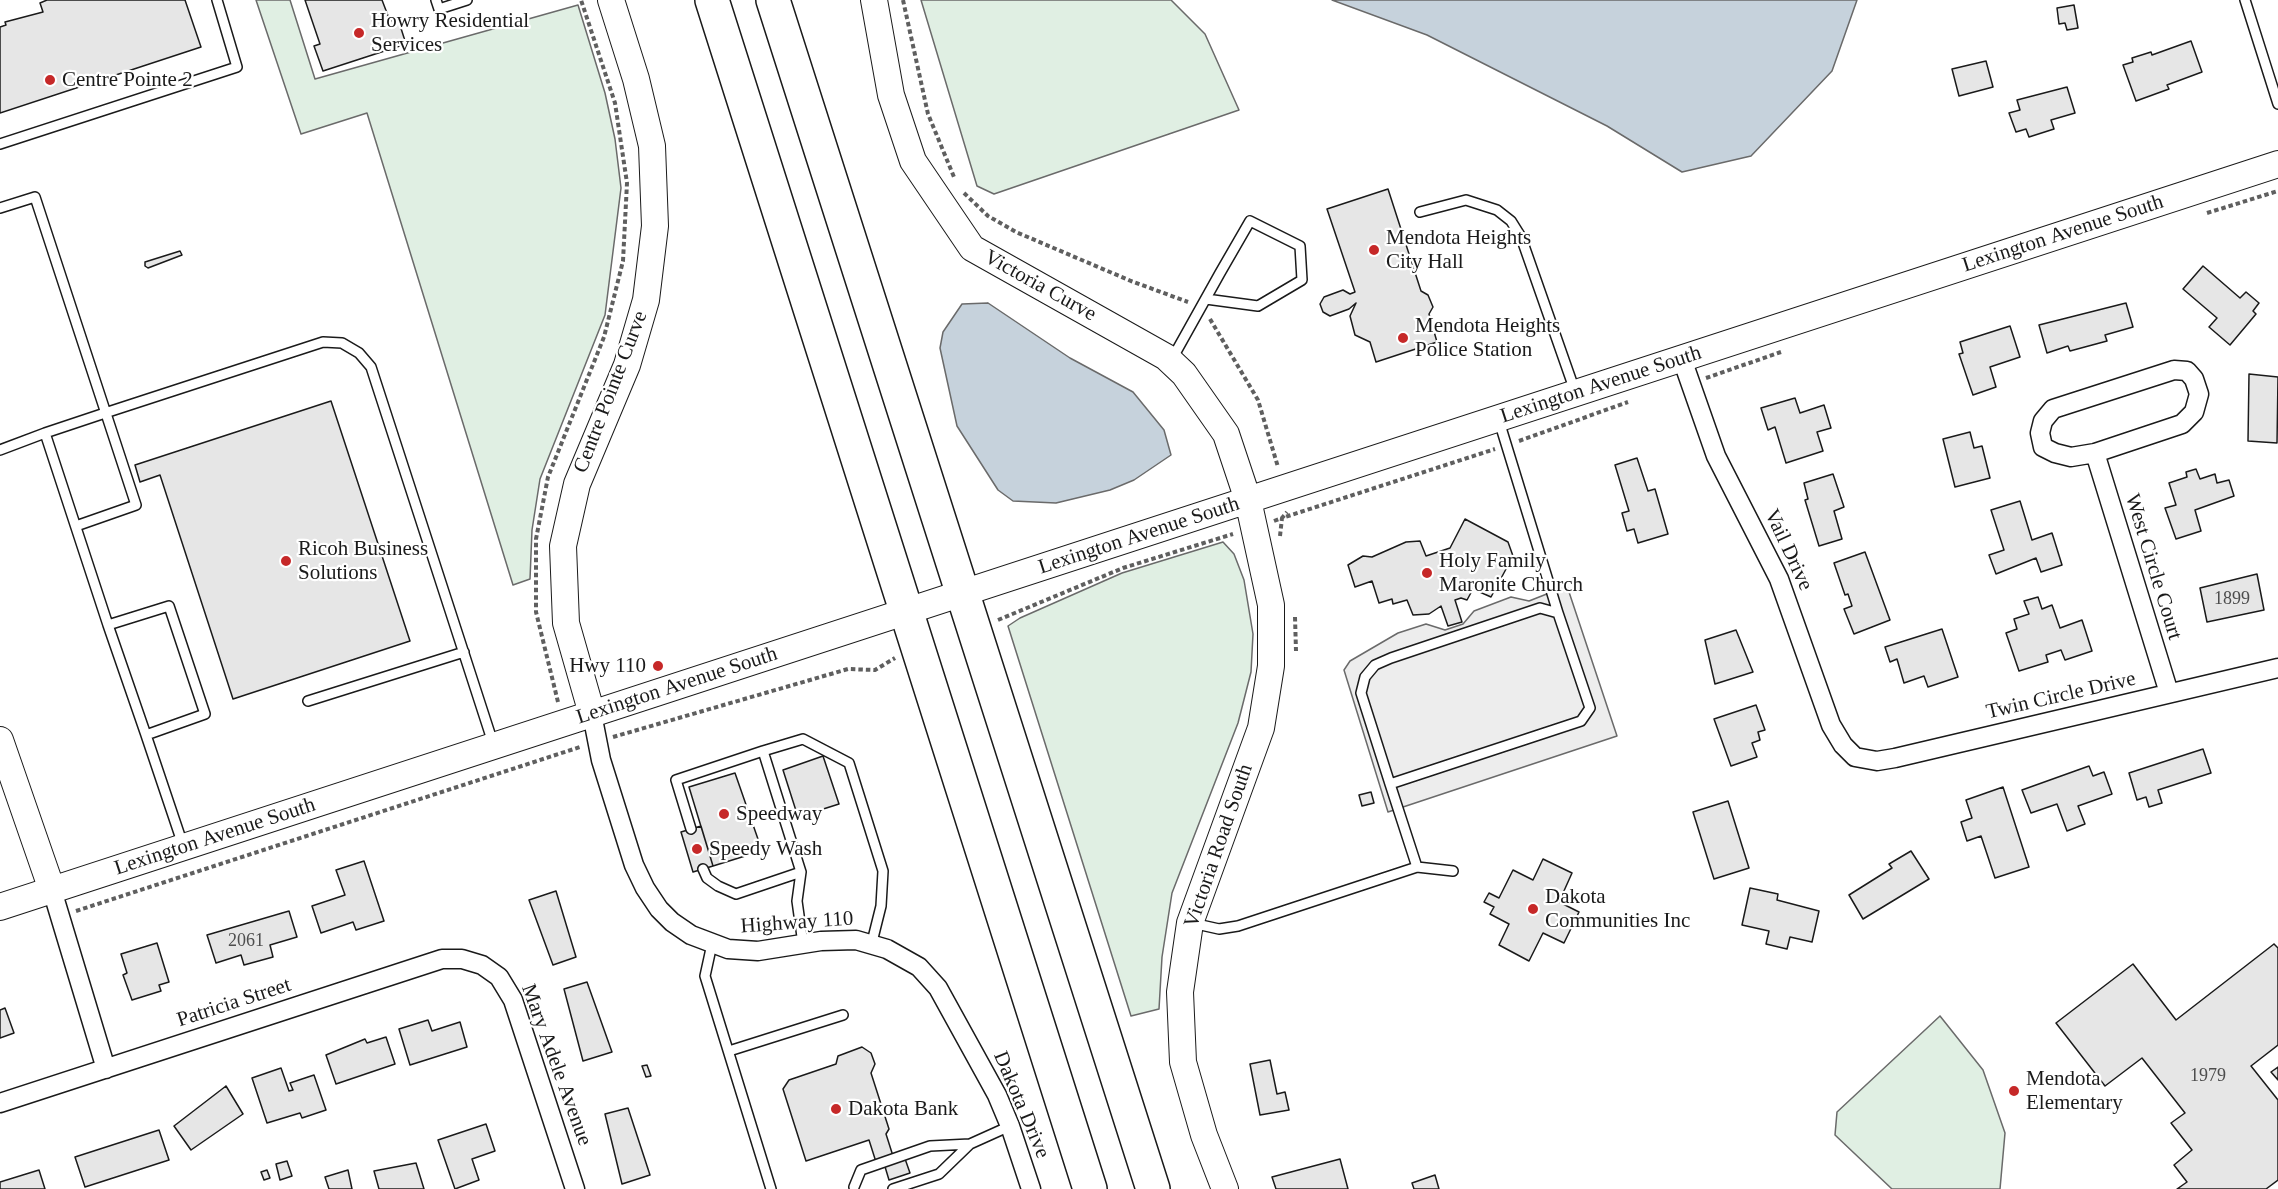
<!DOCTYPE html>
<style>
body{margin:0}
canvas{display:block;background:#fff}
</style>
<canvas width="2278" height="1189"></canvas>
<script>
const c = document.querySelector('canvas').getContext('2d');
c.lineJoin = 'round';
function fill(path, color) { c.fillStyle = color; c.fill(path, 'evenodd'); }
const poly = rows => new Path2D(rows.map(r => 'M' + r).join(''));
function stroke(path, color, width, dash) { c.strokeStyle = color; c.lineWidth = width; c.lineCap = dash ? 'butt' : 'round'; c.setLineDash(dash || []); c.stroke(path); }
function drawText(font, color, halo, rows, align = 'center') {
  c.font = font + ' Georgia,serif'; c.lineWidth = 4.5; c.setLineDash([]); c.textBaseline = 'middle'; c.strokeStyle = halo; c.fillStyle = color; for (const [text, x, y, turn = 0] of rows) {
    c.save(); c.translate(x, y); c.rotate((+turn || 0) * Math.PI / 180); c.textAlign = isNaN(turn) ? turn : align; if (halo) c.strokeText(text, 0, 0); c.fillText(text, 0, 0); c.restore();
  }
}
const green = poly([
 [256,0,290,0,315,79,578,5,605,93,615,139,621,188,605,315,540,479,532,530,530,579,513,585,367,113,301,134,256,0],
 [921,0,1171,0,1205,34,1239,110,994,194,977,186,921,0],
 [1223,542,1234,554,1244,580,1253,634,1251,672,1238,723,1172,893,1162,957,1159,1009,1131,1016,1008,626,1020,618,1122,573,1223,542],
 [1940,1016,1983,1070,2005,1133,2000,1189,1892,1189,1835,1135,1837,1112,1940,1016]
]);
fill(green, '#e0efe3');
stroke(green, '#6a6a6a', 1.5);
const parking = poly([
 [1567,586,1617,736,1388,812,1344,670,1350,661,1398,633,1426,624,1445,630,1463,624,1474,611,1511,597,1529,601,1567,586]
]);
fill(parking, '#ededed');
stroke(parking, '#6a6a6a', 1.5);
const water = poly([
 [1332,0,1857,0,1832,71,1751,156,1682,172,1607,126,1427,35,1332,0],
 [988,303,1070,358,1133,392,1164,430,1171,455,1134,480,1110,490,1056,503,1013,501,998,490,957,426,940,348,943,332,962,304,988,303]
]);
fill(water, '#c6d2dc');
stroke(water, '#6a6a6a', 1.5);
const building = poly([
 [47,0,185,0,201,47,0,113,0,27,6,25,5,22,43,12,40,3,47,0],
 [305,0,382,0,390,21,398,19,406,44,323,71,314,46,320,44,305,0],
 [2074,5,2078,28,2067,30,2065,23,2059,24,2057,8,2074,5],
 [2191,41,2202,72,2167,85,2169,89,2136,101,2123,65,2133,62,2132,58,2151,52,2152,55,2191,41],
 [1986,61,1993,87,1959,96,1952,69,1986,61],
 [2067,87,2075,113,2051,120,2054,129,2029,137,2026,129,2016,132,2009,113,2020,110,2017,100,2067,87],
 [1388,189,1421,291,1428,295,1433,307,1429,314,1437,342,1376,362,1370,342,1355,335,1350,316,1356,303,1349,309,1330,316,1323,312,1320,304,1324,297,1343,290,1350,294,1355,292,1327,209,1388,189],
 [180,251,182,255,148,268,145,266,145,262,180,251],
 [2203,266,2240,298,2246,292,2259,303,2253,311,2256,314,2230,345,2209,327,2217,318,2183,289,2203,266],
 [2126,303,2133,327,2105,335,2107,341,2070,351,2068,346,2047,353,2039,325,2126,303],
 [2010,326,2020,357,1990,367,1996,387,1973,395,1959,354,1963,353,1960,342,2010,326],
 [2249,374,2278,377,2277,443,2248,441,2249,374],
 [1795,398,1800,413,1824,405,1831,428,1817,432,1823,451,1786,463,1775,427,1768,430,1761,408,1795,398],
 [331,401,410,641,233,699,160,475,140,482,135,465,331,401],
 [1970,432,1974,448,1982,446,1990,478,1955,487,1943,439,1970,432],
 [1637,458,1648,491,1655,489,1668,534,1638,543,1634,529,1627,531,1622,513,1629,511,1615,465,1637,458],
 [2196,469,2200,479,2215,474,2217,483,2229,480,2234,496,2195,510,2201,531,2176,539,2165,508,2176,505,2169,483,2187,477,2186,472,2196,469],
 [1833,474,1844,507,1834,511,1842,539,1819,546,1805,500,1808,499,1804,483,1833,474],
 [2020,501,2032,540,2052,533,2062,565,2041,572,2036,558,1996,574,1989,555,2004,550,1991,510,2020,501],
 [1465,519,1508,542,1513,556,1491,597,1473,589,1467,600,1461,598,1455,600,1462,622,1448,626,1441,606,1429,614,1413,615,1407,600,1393,604,1392,599,1379,603,1372,581,1355,587,1348,565,1363,556,1372,557,1406,542,1420,541,1426,556,1450,548,1465,519],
 [1865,552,1890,620,1854,634,1844,609,1852,606,1848,594,1845,595,1834,563,1865,552],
 [2257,574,2264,610,2207,622,2200,588,2257,574],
 [2038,597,2042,609,2052,605,2060,628,2082,620,2092,651,2065,660,2061,650,2046,655,2048,662,2019,671,2006,633,2017,629,2014,619,2029,614,2024,601,2038,597],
 [1942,629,1958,677,1928,687,1924,676,1904,683,1897,659,1890,662,1885,647,1942,629],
 [1736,630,1753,672,1715,684,1705,640,1736,630],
 [1756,705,1765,730,1758,732,1760,740,1752,743,1757,757,1731,766,1714,719,1756,705],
 [2203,749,2211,773,2158,790,2162,803,2149,807,2146,797,2137,800,2129,773,2203,749],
 [823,756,839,804,798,817,783,770,823,756],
 [2089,766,2093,776,2104,772,2112,794,2078,806,2085,824,2067,831,2057,804,2031,813,2022,790,2089,766],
 [735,773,759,842,755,843,758,852,713,866,689,787,735,773],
 [2003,787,2029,867,1995,878,1981,836,1967,841,1961,822,1972,818,1966,800,2003,787],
 [1371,792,1374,803,1362,806,1359,795,1371,792],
 [1728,801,1749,868,1714,879,1693,812,1728,801],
 [701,826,713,866,693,872,681,832,701,826],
 [1911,851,1929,879,1863,919,1849,895,1892,868,1889,864,1911,851],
 [1543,859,1572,873,1559,902,1579,912,1564,943,1543,933,1529,961,1499,945,1509,924,1490,914,1494,907,1484,902,1489,893,1499,898,1513,870,1533,880,1543,859],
 [364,861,384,921,356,930,353,922,321,933,312,906,345,895,336,870,364,861],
 [1750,888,1778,894,1777,900,1819,911,1812,942,1790,937,1787,949,1766,944,1769,931,1742,925,1750,888],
 [556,891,576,957,553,965,529,900,556,891],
 [289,911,297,937,270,945,273,957,244,965,241,955,216,963,207,935,289,911],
 [157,943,169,982,159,985,161,991,132,1000,123,975,127,973,121,954,157,943],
 [2274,944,2278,948,2278,1045,2251,1066,2278,1100,2278,1180,2266,1189,2177,1189,2187,1182,2174,1165,2192,1150,2171,1123,2185,1113,2142,1058,2105,1086,2056,1023,2133,964,2176,1020,2274,944],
 [587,982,612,1052,583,1061,564,989,587,982],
 [5,1008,14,1033,0,1038,0,1010,5,1008],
 [428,1020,432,1031,460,1022,467,1047,410,1065,399,1029,428,1020],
 [386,1037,395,1064,336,1084,326,1055,365,1039,367,1043,386,1037],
 [862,1047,871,1053,875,1064,871,1073,889,1129,886,1134,893,1156,903,1153,910,1173,889,1180,883,1160,876,1162,869,1140,806,1161,783,1089,789,1080,836,1064,838,1056,862,1047],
 [1270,1060,1277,1094,1285,1092,1289,1110,1260,1115,1250,1064,1270,1060],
 [647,1065,651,1076,646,1077,642,1066,647,1065],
 [2278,1067,2278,1080,2271,1072,2278,1067],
 [281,1068,289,1091,293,1090,290,1083,314,1075,326,1110,302,1118,300,1113,267,1123,252,1078,281,1068],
 [226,1086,243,1114,191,1150,174,1126,226,1086],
 [628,1108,650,1175,622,1184,605,1114,628,1108],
 [486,1124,495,1151,472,1159,479,1180,455,1189,438,1140,486,1124],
 [159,1130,169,1160,85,1187,75,1157,159,1130],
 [1340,1159,1348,1189,1276,1189,1272,1177,1340,1159],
 [287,1161,292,1176,280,1180,276,1164,287,1161],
 [416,1163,424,1189,379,1189,374,1171,416,1163],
 [39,1170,45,1189,0,1189,0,1182,39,1170],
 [267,1170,270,1178,264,1180,261,1172,267,1170],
 [348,1170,352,1189,329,1189,325,1177,348,1170],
 [1435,1175,1439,1189,1414,1189,1412,1183,1435,1175]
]);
fill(building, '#e6e6e6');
stroke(building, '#1a1a1a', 1.5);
const lane = poly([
 [436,0,439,9,467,0],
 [2245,0,2278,104],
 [0,144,237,67,217,0],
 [0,208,35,197,136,505,76,526],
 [1420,212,1466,200,1497,210,1511,221,1521,237,1575,391],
 [1172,359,1220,273,1250,221,1300,246,1302,280,1258,306,1206,299],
 [1499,421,1558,613],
 [0,450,45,433],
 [108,625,146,735],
 [308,701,464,652],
 [1390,784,1581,721,1590,708,1558,613,1540,608,1391,658,1375,665,1365,677,1361,693,1390,784,1417,867],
 [691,829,676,780,763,751],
 [183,845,146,735,205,714,169,606,108,625,45,433,105,413,323,342,342,343,359,353,371,367,493,743],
 [703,869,707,878,718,886,736,894,801,872],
 [1192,923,1219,929,1238,926,1417,867,1453,871],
 [712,944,705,976,771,1189],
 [803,944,797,901,801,872,763,751,803,739,849,763,883,871,881,906,872,942],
 [729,1051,843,1015],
 [854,1187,861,1170,930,1146,970,1144],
 [893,1189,939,1174,970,1144,1010,1126]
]);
const street = poly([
 [1682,359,1716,456,1779,579,1831,725,1843,745,1855,757,1877,761,1895,758,2278,668],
 [2174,370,2187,371,2194,379,2199,394,2194,412,2182,424,2095,453,2071,457,2055,453,2043,447,2040,433,2043,421,2053,409,2174,370],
 [2095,453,2169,693],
 [592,714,601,760,634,865,645,888,659,909,672,922,691,935,728,949,758,951,821,941,856,940,887,949,919,967,938,988,997,1095,1010,1126,1031,1189],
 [52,890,106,1069],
 [0,1103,442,959,462,959,482,965,499,977,513,1000,575,1189]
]);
const secondary = poly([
 [874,0,891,95,913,161,972,248,1166,357,1184,374,1226,434,1248,500,1271,605,1271,666,1261,728,1190,923,1180,992,1183,1062,1204,1135,1225,1189],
 [592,714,566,623,563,546,577,484,627,365,646,300,655,226,652,146,636,79,611,0],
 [0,740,52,890],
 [0,907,2278,164]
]);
const highway = poly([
 [712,0,1090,1189],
 [773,0,1153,1189]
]);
stroke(lane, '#1a1a1a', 12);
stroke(street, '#1a1a1a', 21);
stroke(secondary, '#1a1a1a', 28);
stroke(highway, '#1a1a1a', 36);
stroke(poly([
 [903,0,928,114,954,177],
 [964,193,988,216,1016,232,1131,281,1188,302],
 [2207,213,2278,191],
 [1210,319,1258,400,1278,467],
 [1706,378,1781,352],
 [1519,441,1628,402],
 [1274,521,1282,518,1287,512],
 [1280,536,1282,518,1495,449],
 [1295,617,1296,651],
 [998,620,1123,568,1233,534],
 [558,702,536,612,536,539,548,477,604,337,623,261,627,183,615,103,581,0],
 [613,737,848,669,875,670,895,658],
 [76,911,580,747]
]), '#5f5f5f', 4, [4.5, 3]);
stroke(lane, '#fff', 9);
stroke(street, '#fff', 18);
stroke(secondary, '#fff', 26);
stroke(highway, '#fff', 33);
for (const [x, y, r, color] of [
 [359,33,6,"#c62828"],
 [50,80,6,"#c62828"],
 [1374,250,6,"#c62828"],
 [1403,338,6,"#c62828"],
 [286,561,6,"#c62828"],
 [1427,573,6,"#c62828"],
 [658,666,6,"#c62828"],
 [724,814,6,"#c62828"],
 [697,849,6,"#c62828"],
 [1533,909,6,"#c62828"],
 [2014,1091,6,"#c62828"],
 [836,1109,6,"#c62828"]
]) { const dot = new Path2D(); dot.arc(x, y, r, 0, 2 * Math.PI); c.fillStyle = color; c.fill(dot); stroke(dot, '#fff', 2); }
drawText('18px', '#4d4d4d', null, [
 ["1899",2232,599],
 ["2061",246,941],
 ["1979",2208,1076]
]);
drawText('21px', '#1a1a1a', '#fff', [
 ["Howry Residential",371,21],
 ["Services",371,45],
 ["Centre Pointe 2",62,80],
 ["Mendota Heights",1386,238],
 ["City Hall",1386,262],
 ["Mendota Heights",1415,326],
 ["Police Station",1415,350],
 ["Ricoh Business",298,549],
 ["Solutions",298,573],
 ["Holy Family",1439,561],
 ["Maronite Church",1439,585],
 ["Hwy 110",646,666,"right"],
 ["Speedway",736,814],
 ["Speedy Wash",709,849],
 ["Dakota",1545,897],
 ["Communities Inc",1545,921],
 ["Mendota",2026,1079],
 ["Elementary",2026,1103],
 ["Dakota Bank",848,1109]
], 'left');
drawText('21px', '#1a1a1a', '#fff', [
 ["Lexington Avenue South",2063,234,-18],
 ["Victoria Curve",1040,286,29],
 ["Lexington Avenue South",1601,385,-18],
 ["Centre Pointe Curve",611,392,-69],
 ["Lexington Avenue South",1139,536,-18],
 ["Vail Drive",1788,550,65],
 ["West Circle Court",2153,567,73],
 ["Lexington Avenue South",677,686,-18],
 ["Twin Circle Drive",2061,696,-13],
 ["Lexington Avenue South",215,837,-18],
 ["Victoria Road South",1219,846,-71],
 ["Highway 110",797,923,-4],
 ["Patricia Street",234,1003,-18],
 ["Mary Adele Avenue",556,1065,70],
 ["Dakota Drive",1021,1105,67]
]);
</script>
